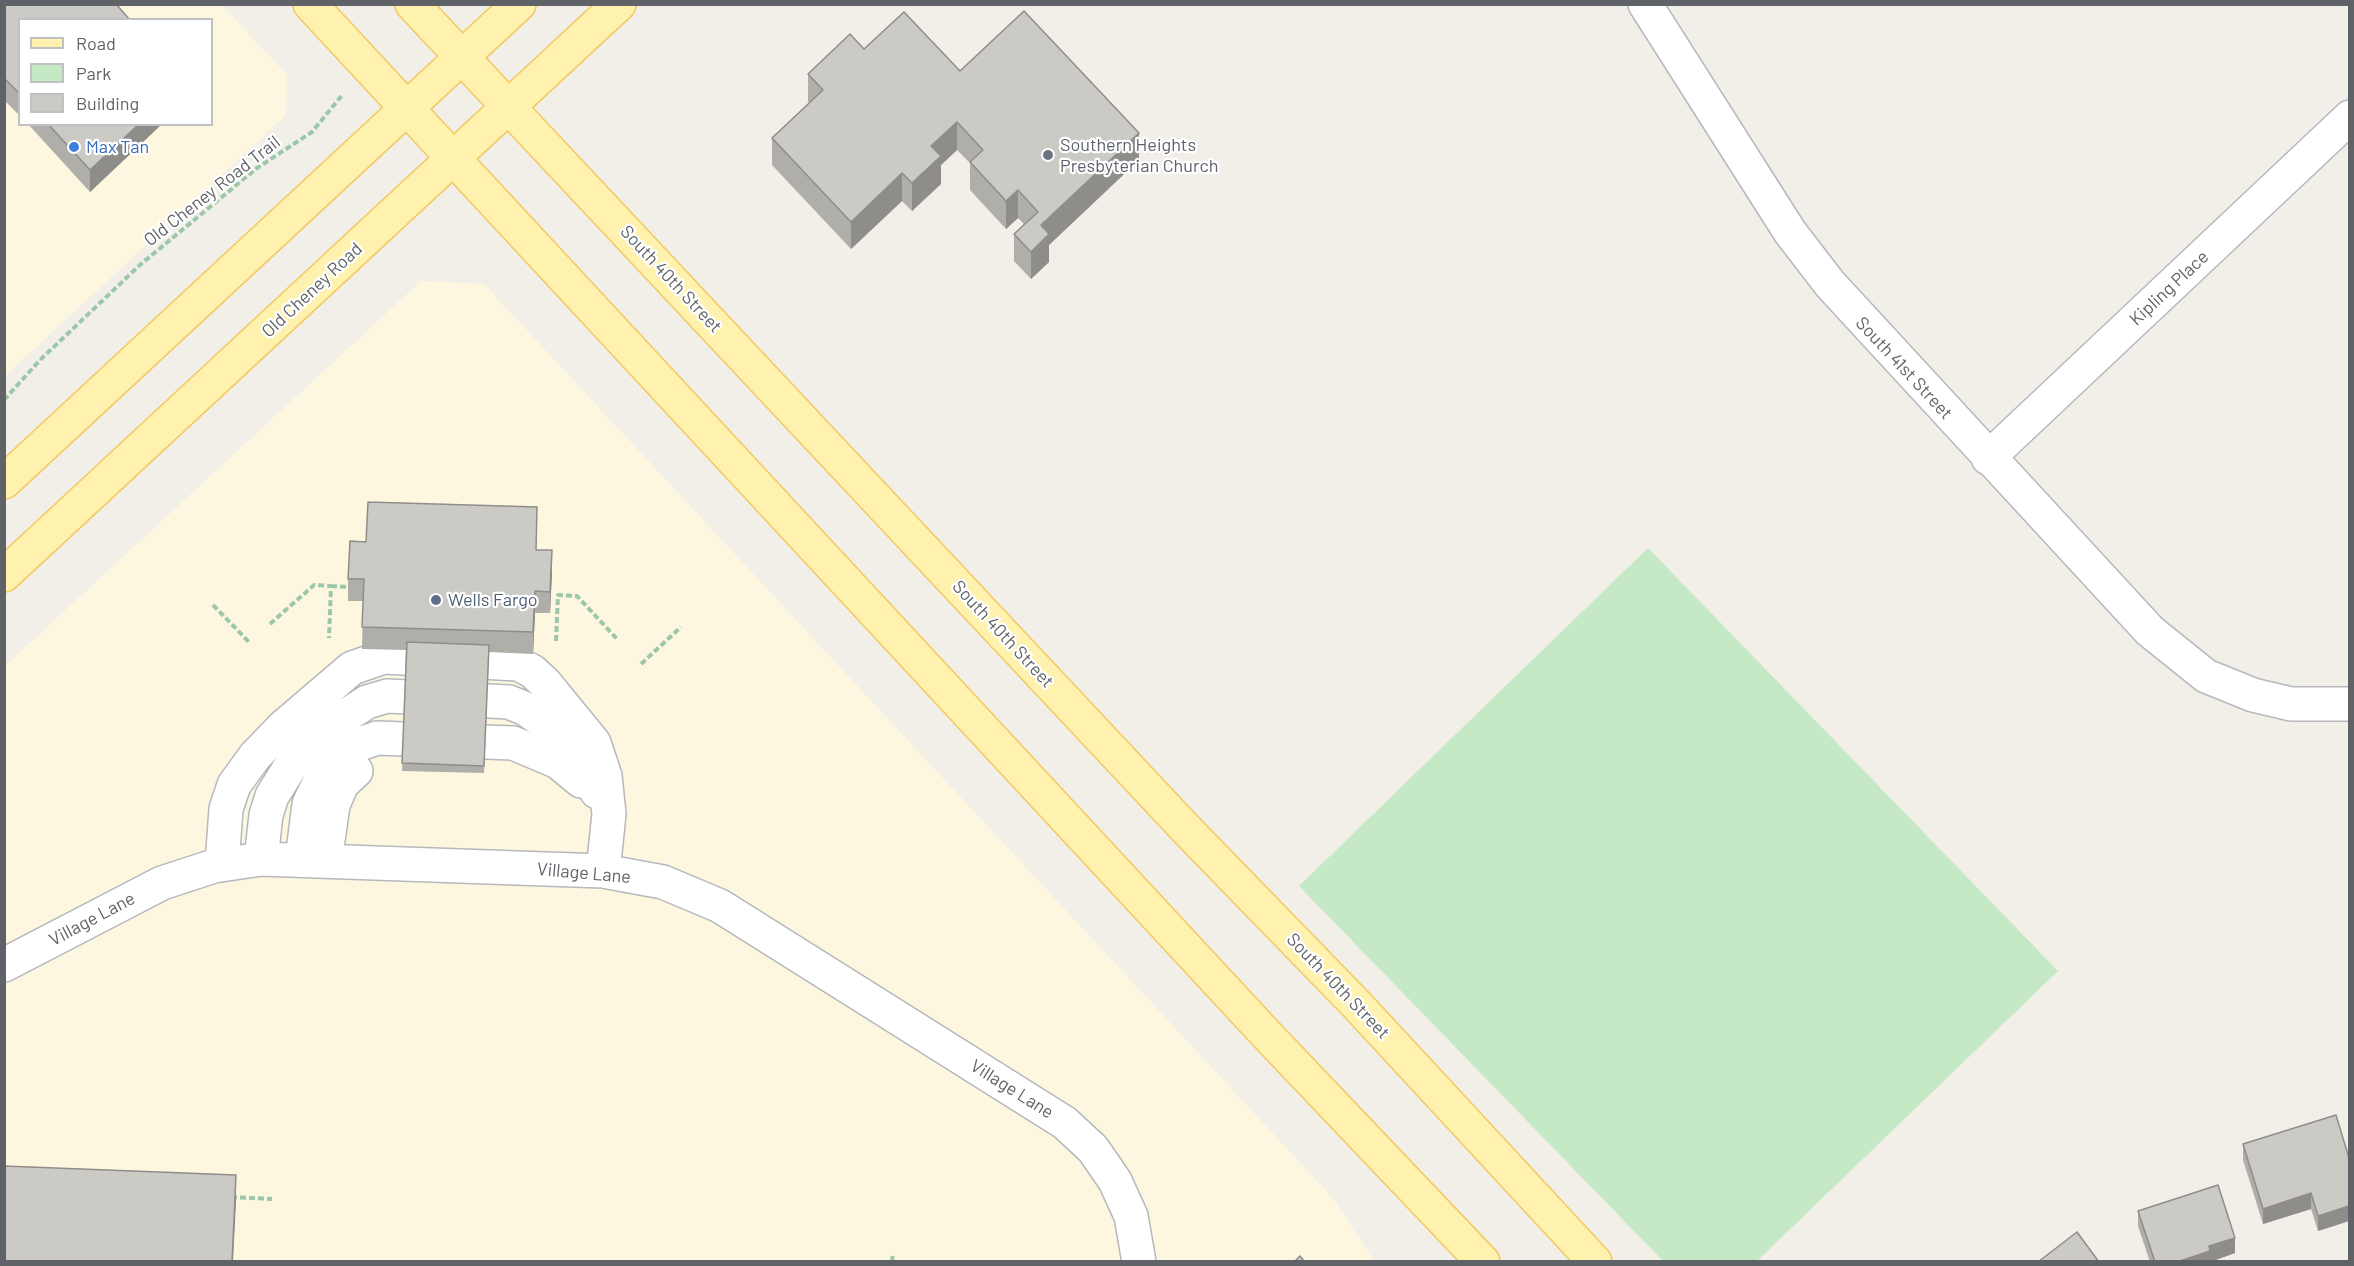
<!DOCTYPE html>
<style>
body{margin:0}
#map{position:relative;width:2354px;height:1266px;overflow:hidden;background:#f1efe8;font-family:Barlow,sans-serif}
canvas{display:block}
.frame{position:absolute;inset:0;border:6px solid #5f6368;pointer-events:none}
.legend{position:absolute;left:18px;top:18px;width:195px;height:108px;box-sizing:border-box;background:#fff;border:2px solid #bfc1c3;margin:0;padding:8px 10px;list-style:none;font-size:18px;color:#5f6368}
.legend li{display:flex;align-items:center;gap:12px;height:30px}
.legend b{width:30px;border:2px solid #bfc1c3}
</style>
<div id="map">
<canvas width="2354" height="1266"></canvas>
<div class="frame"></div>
<ul class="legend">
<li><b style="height:8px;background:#fff2af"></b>Road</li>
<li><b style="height:16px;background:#c5e8c5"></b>Park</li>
<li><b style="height:16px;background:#cccac5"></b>Building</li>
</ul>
</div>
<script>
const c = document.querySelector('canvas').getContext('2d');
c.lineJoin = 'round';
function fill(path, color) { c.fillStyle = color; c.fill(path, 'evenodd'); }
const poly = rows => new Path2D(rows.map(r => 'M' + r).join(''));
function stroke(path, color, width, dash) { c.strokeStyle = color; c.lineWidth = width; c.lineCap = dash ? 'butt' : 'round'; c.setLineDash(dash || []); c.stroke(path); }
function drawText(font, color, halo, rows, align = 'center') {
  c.font = font + ' Barlow,sans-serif'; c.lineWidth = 4.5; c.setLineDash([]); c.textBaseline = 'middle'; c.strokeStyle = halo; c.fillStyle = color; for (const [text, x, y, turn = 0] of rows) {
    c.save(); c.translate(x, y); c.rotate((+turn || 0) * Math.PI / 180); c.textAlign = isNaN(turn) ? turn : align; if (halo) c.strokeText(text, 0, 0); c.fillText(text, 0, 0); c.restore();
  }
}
fill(poly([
 [5,5,222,5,287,75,286,115,5,376],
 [20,20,212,20,212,124,20,124],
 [421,281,484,284,1332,1197,1374,1261,5,1262,5,666]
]), '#fef7e0');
fill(poly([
 [1648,548,2058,971,1757,1261,1663,1261,1299,886]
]), '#c5e8c5');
const minor = poly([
 [1645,4,1790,232,1830,284,2150,631,2206,676,2253,695,2291,704,2350,704],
 [1988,458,2350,117],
 [261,859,266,815,272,796,290,767,316,740,347,715,367,702,387,696,509,702,526,709,547,724,569,749,597,792],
 [302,860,309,804,319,783,338,759,360,744,377,738,513,743,558,762,581,781],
 [325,861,333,805,342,784,356,771],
 [222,864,226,809,234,785,255,756,283,727,352,668,384,657,518,664,532,671,545,683,594,743,605,776,609,814,603,871],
 [4,965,162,883,214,866,261,859,603,871,663,882,720,906,1065,1123,1093,1149,1115,1181,1131,1216,1139,1262]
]);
const major = poly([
 [310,4,1267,1035,1483,1262],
 [412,4,1186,829,1357,1005,1595,1262],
 [4,482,519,4],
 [4,575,619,4]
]);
stroke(minor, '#b5b8bc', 36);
stroke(major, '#f2c960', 36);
stroke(poly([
 [4,400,40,360,141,264,257,168,312,132,343,94],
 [331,586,349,587],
 [213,605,250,643],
 [270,624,314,585,331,586,329,638],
 [556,641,558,595,577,596,617,639],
 [641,664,681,627],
 [231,1197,272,1199],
 [892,1262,893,1254]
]), '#9cc7a9', 4, [6, 3]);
stroke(minor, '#fff', 33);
stroke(major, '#fff2af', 33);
fill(poly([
 [4,4,20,20,20,116,4,100],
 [864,49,960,71,1139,160,1049,245,1049,262,1031,279,1014,261,1014,234,1024,224,1018,218,1006,229,970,190,970,163,957,150,941,165,941,184,912,211,902,201,851,249,772,165,772,138,809,103,808,101,808,74],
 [28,124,162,124,90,192],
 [537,528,536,550,552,572,550,613,535,613,533,654,489,652,484,773,402,771,406,650,362,649,363,601,348,601,348,579,366,542],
 [2243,1144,2349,1158,2349,1221,2318,1231,2311,1209,2263,1224,2243,1160],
 [2138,1211,2235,1253,2210,1262,2150,1262,2138,1226]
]), '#afaea9');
fill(poly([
 [957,122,957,150,941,165,941,184,912,211,912,183,931,146],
 [139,124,162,124,90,192,90,170],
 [1139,133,1139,160,1049,245,1049,262,1031,279,1031,252,1041,225],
 [902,173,902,201,851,249,851,222],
 [1018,190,1018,218,1006,229,1006,201],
 [552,550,552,572,550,613,550,592],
 [535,591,535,613,533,654,533,632],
 [236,1175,236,1203,233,1262,232,1262],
 [2311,1193,2311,1209,2263,1224,2263,1209],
 [2349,1206,2349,1221,2318,1231,2318,1216],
 [2235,1238,2235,1253,2210,1262,2177,1262,2209,1246]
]), '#8f8d8a');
const building = poly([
 [4,4,116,4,130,20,20,20,20,94,4,78,4,4],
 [1024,11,1139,133,1041,225,1049,234,1031,252,1014,234,1038,212,1018,190,1006,201,970,162,983,150,957,122,931,146,941,156,912,183,902,173,851,222,772,138,823,90,808,74,850,34,864,49,904,12,960,71,1024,11],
 [48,124,139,124,90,170,48,124],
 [368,502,537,507,536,550,552,550,550,592,535,591,533,632,362,627,364,579,348,579,350,541,366,542,368,502],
 [407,642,489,645,484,766,402,763,407,642],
 [2336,1115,2349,1158,2349,1206,2318,1216,2311,1193,2263,1209,2243,1144,2336,1115],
 [4,1166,236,1175,232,1262,4,1262,4,1166],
 [2218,1185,2235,1238,2209,1246,2210,1251,2177,1262,2155,1262,2138,1211,2218,1185],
 [2077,1232,2099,1262,2038,1262,2077,1232],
 [1300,1256,1305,1262,1294,1262,1300,1256]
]);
fill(building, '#cccac5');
stroke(building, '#8f8d8a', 1.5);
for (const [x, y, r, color] of [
 [74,147,6,"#3f7fe0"],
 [1048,155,6,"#6b7280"],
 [436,600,6,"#5c6f8a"]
]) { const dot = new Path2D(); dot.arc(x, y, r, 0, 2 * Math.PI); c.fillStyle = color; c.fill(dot); stroke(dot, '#fff', 2); }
drawText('18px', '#5b616d', '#fff', [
 ["Southern Heights",1060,145],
 ["Presbyterian Church",1060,166]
], 'left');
drawText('18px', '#366cbe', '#fff', [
 ["Max Tan",86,147]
], 'left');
drawText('18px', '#5f6368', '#fff', [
 ["Old Cheney Road Trail",212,191,-38],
 ["South 40th Street",671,279,47],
 ["Kipling Place",2169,288,-43],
 ["Old Cheney Road",312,290,-43],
 ["South 41st Street",1904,368,47],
 ["South 40th Street",1003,634,47],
 ["Village Lane",584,873,5],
 ["Village Lane",92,919,-28],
 ["South 40th Street",1338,986,46],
 ["Village Lane",1012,1089,32]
]);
drawText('18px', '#4e5e75', '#fff', [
 ["Wells Fargo",448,600]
], 'left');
</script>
